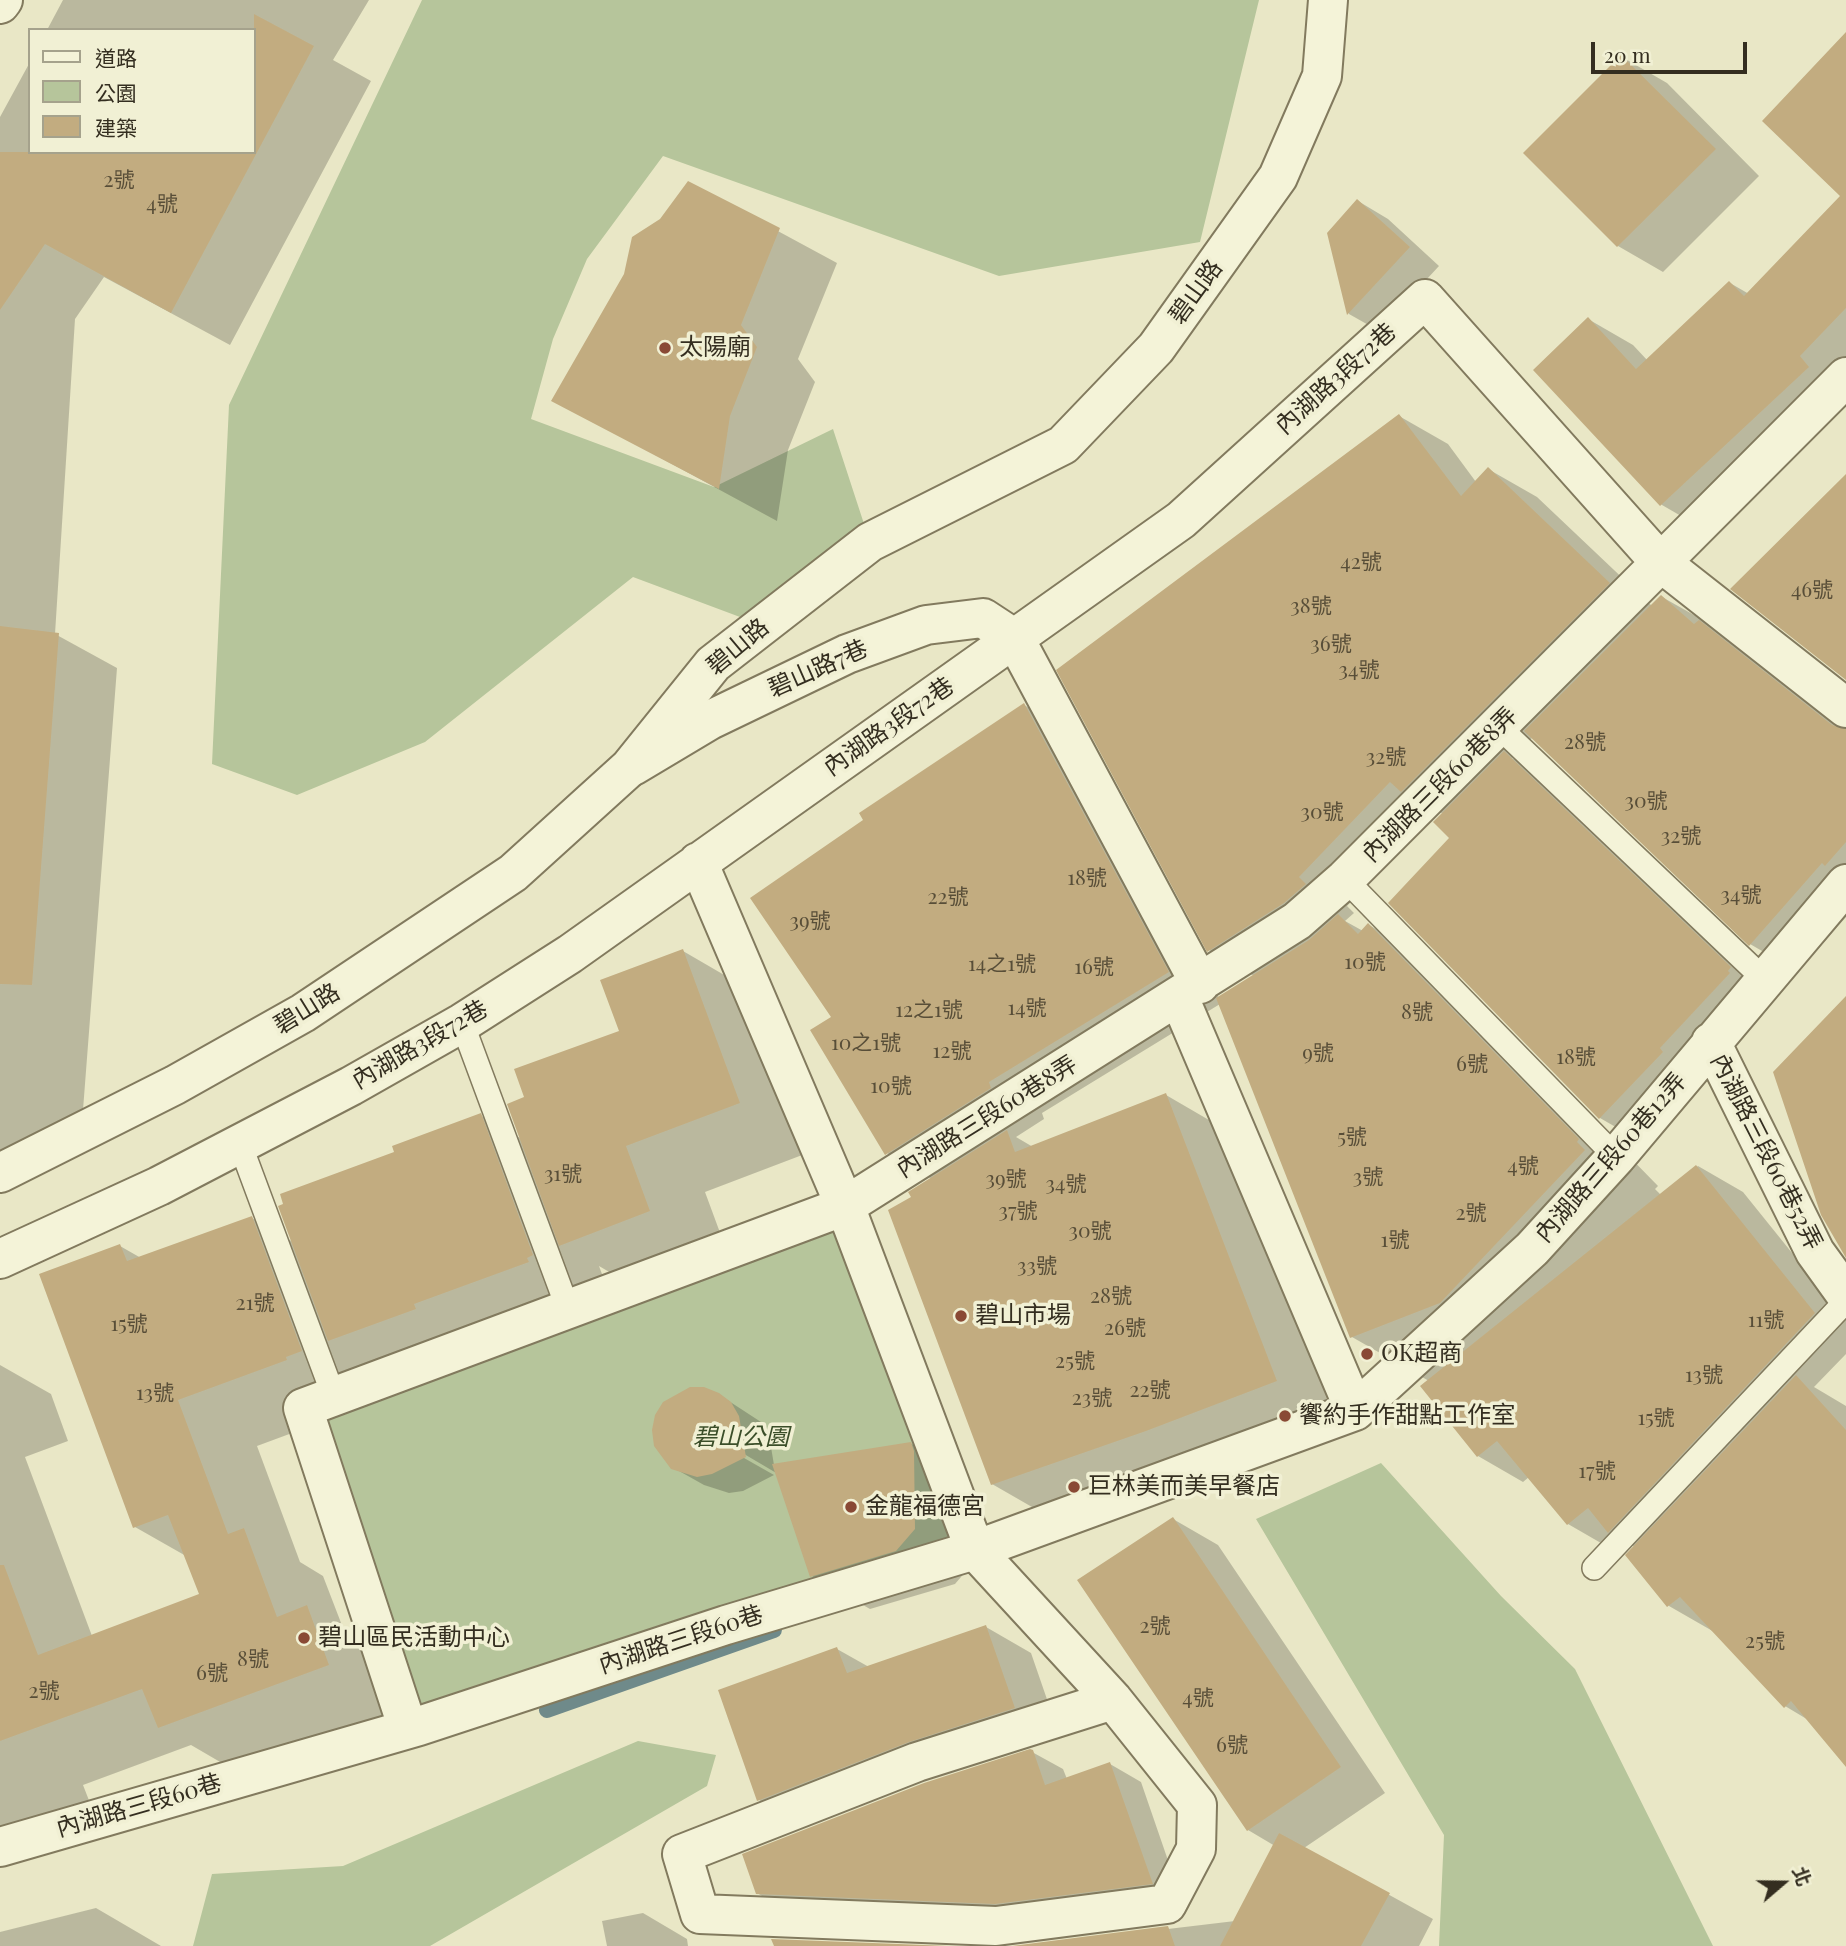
<!DOCTYPE html>
<meta charset="utf-8">
<style>
body{margin:0}
#map{position:relative;width:1846px;height:1946px;overflow:hidden;background:#e9e7c6;font-family:"Playfair Display","Noto Sans TC",serif}
canvas{display:block}
.legend{position:absolute;left:28px;top:28px;width:228px;height:126px;box-sizing:border-box;background:#f1f0d4;border:2px solid #a5a28c;margin:0;padding:9px 12px;list-style:none;font-size:21px;color:#342e20}
.legend li{display:flex;align-items:center;gap:14px;height:35px}
.legend b{width:35px;border:2px solid #a5a28c}
.north{position:absolute;left:1748px;top:1848px;width:70px;height:70px;-webkit-text-stroke:5px #f1f0d4;paint-order:stroke;rotate:70deg;font-size:19px;font-weight:700;line-height:28px;text-align:center;color:#342e20}
.north::after{content:'';display:block;margin:auto;width:24px;height:32px;background:#342e20;clip-path:polygon(50% 0,100% 100%,50% 72%,0 100%)}
.scale{position:absolute;left:1591px;top:42px;width:156px;height:32px;box-sizing:border-box;border:4px solid #342e20;border-top:0;padding-left:9px;font-size:21px;line-height:24px;white-space:nowrap;color:#342e20;-webkit-text-stroke:5px #f1f0d4;paint-order:stroke}
</style>
<div id="map">
<canvas width="1846" height="1946"></canvas>
<ul class="legend">
<li><b style="height:9px;background:#f4f3d8"></b>道路</li>
<li><b style="height:19px;background:#b6c59b"></b>公園</li>
<li><b style="height:19px;background:#c2ac80"></b>建築</li>
</ul>
<div class="north">北</div>
<div class="scale">20 m</div>
</div>
<script>
const c = document.querySelector('canvas').getContext('2d');
c.lineJoin = 'round';
function fill(path, color) { c.fillStyle = color; c.fill(path, 'evenodd'); }
const poly = rows => new Path2D(rows.map(r => 'M' + r).join(''));
function stroke(path, color, width, dash) { c.strokeStyle = color; c.lineWidth = width; c.lineCap = dash ? 'butt' : 'round'; c.setLineDash(dash || []); c.stroke(path); }
function drawText(font, color, halo, rows, align = 'center') {
  c.font = font + ' "Playfair Display","Noto Sans TC",serif'; c.lineWidth = 7; c.setLineDash([]); c.textBaseline = 'middle'; c.strokeStyle = halo; c.fillStyle = color; for (const [text, x, y, turn = 0] of rows) {
    c.save(); c.translate(x, y); c.rotate((+turn || 0) * Math.PI / 180); c.textAlign = isNaN(turn) ? turn : align; if (halo) c.strokeText(text, 0, 0); c.fillText(text, 0, 0); c.restore();
  }
}
fill(poly([
 [422,0,1259,0,1200,242,999,276,663,156,587,259,553,339,531,419,714,487,833,429,866,530,740,617,633,577,425,742,297,795,212,764,229,405],
 [845,1218,968,1542,418,1716,321,1420],
 [1381,1463,1501,1596,1575,1669,1713,1946,1439,1946,1444,1835,1256,1519],
 [638,1741,716,1755,707,1786,430,1946,193,1946,212,1874,343,1866]
]), '#b6c59b');
fill(poly([
 [63,0,369,0,333,60,371,81,230,345,104,277,75,319,55,634,117,668,80,1149,0,1173,0,117,30,62,30,152,254,152,254,30,47,30],
 [1846,52,1846,381,1707,531,1662,505,1535,370,1588,319,1633,345,1648,361,1730,283,1749,294,1843,196],
 [1622,57,1667,83,1759,176,1663,272,1618,246],
 [689,183,837,263,798,359,815,382,788,450,777,521,554,400,661,221],
 [1358,201,1388,219,1439,266,1379,331,1349,314,1329,233],
 [1399,416,1448,444,1476,482,1488,469,1537,497,1652,606,1662,597,1710,624,1846,728,1846,917,1798,972,1750,944,1533,737,1512,758,1549,779,1774,1000,1645,1144,1600,1118,1452,838,1443,814,1438,811,1347,906,1354,913,1345,921,1363,931,1369,925,1448,971,1658,1186,1655,1189,1661,1195,1698,1166,1743,1192,1846,1320,1846,1354,1814,1387,1846,1406,1846,1764,1810,1721,1785,1706,1716,1633,1669,1606,1635,1547,1624,1541,1613,1550,1568,1524,1529,1477,1523,1482,1478,1456,1429,1381,1352,1337,1220,1004,1042,1113,1044,1119,1016,1137,1033,1147,1166,1095,1245,1141,1355,1426,1072,1530,992,1484,913,1197,932,1179,887,1153,833,1017,865,820,1024,705,1078,735,1219,998,1254,976,1209,950],
 [683,951,762,997,818,1149,705,1192,729,1257,640,1290,599,1266,612,1301,409,1386,368,1362,380,1396,364,1402,365,1406,257,1446,300,1562,323,1576,343,1628,386,1653,407,1710,239,1773,191,1745,83,1785,97,1821,0,1833,0,1365,51,1394,68,1441,25,1457,92,1636,201,1595,186,1556,135,1527,120,1246,141,1258,252,1218,293,1242,396,1153,480,1115,522,1139,527,1098,621,1032],
 [718,1394,761,1422,769,1435,774,1465,910,1443,969,1477,972,1486,973,1563,955,1584,870,1609,812,1576,778,1474,739,1451,737,1454,774,1475,743,1491,729,1493,704,1485,672,1467],
 [1173,1519,1218,1545,1385,1793,1304,1848,1433,1919,1419,1946,1025,1946,1235,1921,1275,1846,1248,1830],
 [986,1627,1031,1653,1059,1734,955,1767,804,1826,759,1800,837,1649,869,1667],
 [1032,1752,1063,1769,1067,1779,1110,1764,1141,1782,1182,1901,1027,1921,788,1911,757,1893],
 [96,1908,161,1946,0,1946,0,1932],
 [643,1913,687,1939,688,1946,607,1946,602,1921]
]), '#0003');
stroke(poly([
 [547,1710,774,1630]
]), '#6f8a8a', 16);
fill(poly([
 [254,14,314,46,171,313,45,244,0,310,0,152,254,152],
 [1846,32,1846,308,1800,356,1809,367,1660,506,1533,370,1588,317,1636,369,1729,281,1744,296,1840,196,1762,121],
 [1621,55,1716,149,1617,247,1523,153],
 [688,181,780,228,741,325,757,347,730,416,719,489,551,401,624,274,632,237,660,219],
 [1357,199,1410,247,1347,315,1327,233],
 [1399,414,1461,496,1488,467,1610,583,1401,792,1390,782,1299,877,1306,884,1284,903,1207,952,1056,670],
 [1846,474,1846,680,1730,589],
 [1661,595,1694,624,1699,620,1832,725,1846,729,1846,842,1825,866,1822,863,1749,946,1524,731],
 [0,626,59,633,32,985,0,984],
 [1024,703,1169,972,989,1082,991,1088,885,1155,810,1030,831,1017,750,898,863,820,859,813],
 [1504,751,1731,967,1728,971,1730,973,1660,1048,1663,1052,1599,1119,1388,903,1449,838,1433,822],
 [1338,914,1358,934,1368,923,1579,1139,1577,1142,1585,1150,1440,1303,1350,1338,1216,998,1309,940],
 [683,949,740,1103,626,1146,650,1211,559,1246,507,1104,524,1097,514,1069,619,1031,600,980],
 [1846,996,1846,1258,1821,1215,1773,1072],
 [1166,1093,1277,1381,1146,1431,991,1485,888,1210,911,1197,908,1192,1007,1130,1015,1152],
 [481,1113,533,1255,527,1258,529,1262,414,1304,416,1309,328,1341,278,1206,283,1204,280,1194,394,1152,392,1146],
 [1696,1165,1815,1313,1608,1533,1588,1508,1567,1525,1497,1441,1477,1457,1420,1386],
 [252,1216,302,1351,286,1357,287,1360,178,1400,228,1534,244,1528,277,1617,307,1605,329,1665,158,1728,142,1689,0,1741,0,1565,4,1565,38,1655,199,1594,168,1515,133,1528,39,1274,120,1244,127,1261],
 [1796,1375,1846,1430,1846,1767,1791,1701,1784,1708,1680,1597,1667,1607,1625,1555],
 [690,1387,704,1387,719,1393,731,1402,739,1416,746,1457,712,1474,697,1477,671,1469,654,1446,652,1430,655,1415,663,1402],
 [911,1442,914,1451,915,1529,896,1551,810,1577,772,1464],
 [1173,1517,1341,1767,1247,1831,1077,1580],
 [986,1625,1015,1708,909,1742,757,1801,718,1690,837,1647,847,1673],
 [1030,1749,1033,1750,1045,1785,1110,1762,1153,1884,995,1904,756,1894,742,1854,924,1783],
 [1279,1833,1390,1893,1361,1946,1220,1946],
 [1168,1926,1175,1946,1012,1946],
 [771,1939,949,1946,774,1946]
]), '#c2ac80');
const service = poly([
 [1499,727,1766,981],
 [1345,879,1616,1157],
 [462,1023,568,1309],
 [240,1144,334,1397],
 [1594,1568,1846,1301]
]);
const minor = poly([
 [0,4,3,0],
 [633,766,710,720,847,654,926,625,983,618,1015,639,1200,984],
 [698,862,845,1206,975,1550,1113,1700,1197,1805,1196,1849,1167,1904,996,1926,700,1914,682,1854,917,1762,1113,1700],
 [1179,997,1355,1411],
 [1711,1042,1815,1252,1846,1295],
 [0,1259,159,1186,351,1086,462,1023,570,954,1181,520,1425,299,1659,561,1846,708],
 [408,1729,303,1408,845,1206,1297,921,1345,879,1846,377],
 [0,1847,419,1726,726,1625,975,1550,1355,1411,1532,1249,1616,1157,1846,884]
]);
const tertiary = poly([
 [0,1173,175,1085,303,1013,513,873,630,767,713,664,870,542,1063,445,1156,348,1278,177,1322,76,1328,0]
]);
stroke(service, '#827a5e', 26);
stroke(minor, '#827a5e', 42);
stroke(tertiary, '#827a5e', 42);
stroke(service, '#f4f3d8', 23);
stroke(minor, '#f4f3d8', 38);
stroke(tertiary, '#f4f3d8', 38);
for (const [x, y, r, color] of [
 [665,348,7,"#894935"],
 [961,1316,7,"#894935"],
 [1367,1354,7,"#894935"],
 [1285,1416,7,"#894935"],
 [1074,1487,7,"#894935"],
 [851,1507,7,"#894935"],
 [304,1638,7,"#894935"]
]) { const dot = new Path2D(); dot.arc(x, y, r, 0, 2 * Math.PI); c.fillStyle = color; c.fill(dot); stroke(dot, '#f1f0d4', 2.5); }
drawText('21px', '#584e38', null, [
 ["2號",119,180],
 ["4號",162,204],
 ["42號",1361,562],
 ["46號",1812,590],
 ["38號",1311,606],
 ["36號",1331,644],
 ["34號",1359,670],
 ["28號",1585,742],
 ["32號",1386,757],
 ["30號",1646,801],
 ["30號",1322,812],
 ["32號",1681,836],
 ["18號",1087,878],
 ["34號",1741,895],
 ["22號",948,897],
 ["39號",810,921],
 ["10號",1365,962],
 ["14之1號",1002,964],
 ["16號",1094,967],
 ["14號",1027,1008],
 ["12之1號",929,1010],
 ["8號",1417,1012],
 ["10之1號",866,1043],
 ["12號",952,1051],
 ["9號",1318,1053],
 ["18號",1576,1057],
 ["6號",1472,1064],
 ["10號",891,1086],
 ["5號",1352,1137],
 ["4號",1523,1166],
 ["31號",563,1174],
 ["3號",1368,1177],
 ["39號",1006,1179],
 ["34號",1066,1184],
 ["37號",1018,1211],
 ["2號",1471,1213],
 ["30號",1090,1231],
 ["1號",1395,1240],
 ["33號",1037,1266],
 ["28號",1111,1296],
 ["21號",255,1303],
 ["11號",1766,1320],
 ["15號",129,1324],
 ["26號",1125,1328],
 ["25號",1075,1361],
 ["13號",1704,1375],
 ["22號",1150,1390],
 ["13號",155,1393],
 ["23號",1092,1398],
 ["15號",1656,1418],
 ["17號",1597,1471],
 ["2號",1155,1626],
 ["25號",1765,1641],
 ["8號",253,1659],
 ["6號",212,1673],
 ["2號",44,1691],
 ["4號",1198,1698],
 ["6號",1232,1745]
]);
drawText('24px', '#342e20', '#f1f0d4', [
 ["碧山路",1196,292,-54],
 ["內湖路3段72巷",1336,379,-42],
 ["碧山路",738,647,-40],
 ["碧山路7巷",818,669,-24],
 ["內湖路3段72巷",889,727,-35],
 ["內湖路三段60巷8弄",1440,785,-45],
 ["碧山路",307,1009,-32],
 ["內湖路3段72巷",420,1045,-30],
 ["內湖路三段60巷8弄",987,1117,-32],
 ["內湖路三段60巷52弄",1766,1152,63],
 ["內湖路三段60巷12弄",1611,1158,-49],
 ["內湖路三段60巷",681,1640,-18],
 ["內湖路三段60巷",139,1806,-16]
]);
drawText('24px', '#342e20', '#f1f0d4', [
 ["太陽廟",679,348],
 ["碧山市場",975,1316],
 ["OK超商",1381,1354],
 ["饗約手作甜點工作室",1299,1416],
 ["巨林美而美早餐店",1088,1487],
 ["金龍福德宮",865,1507],
 ["碧山區民活動中心",318,1638]
], 'left');
drawText('italic 24px', '#3b4e29', '#f1f0d4', [
 ["碧山公園",741,1438]
]);
</script>
